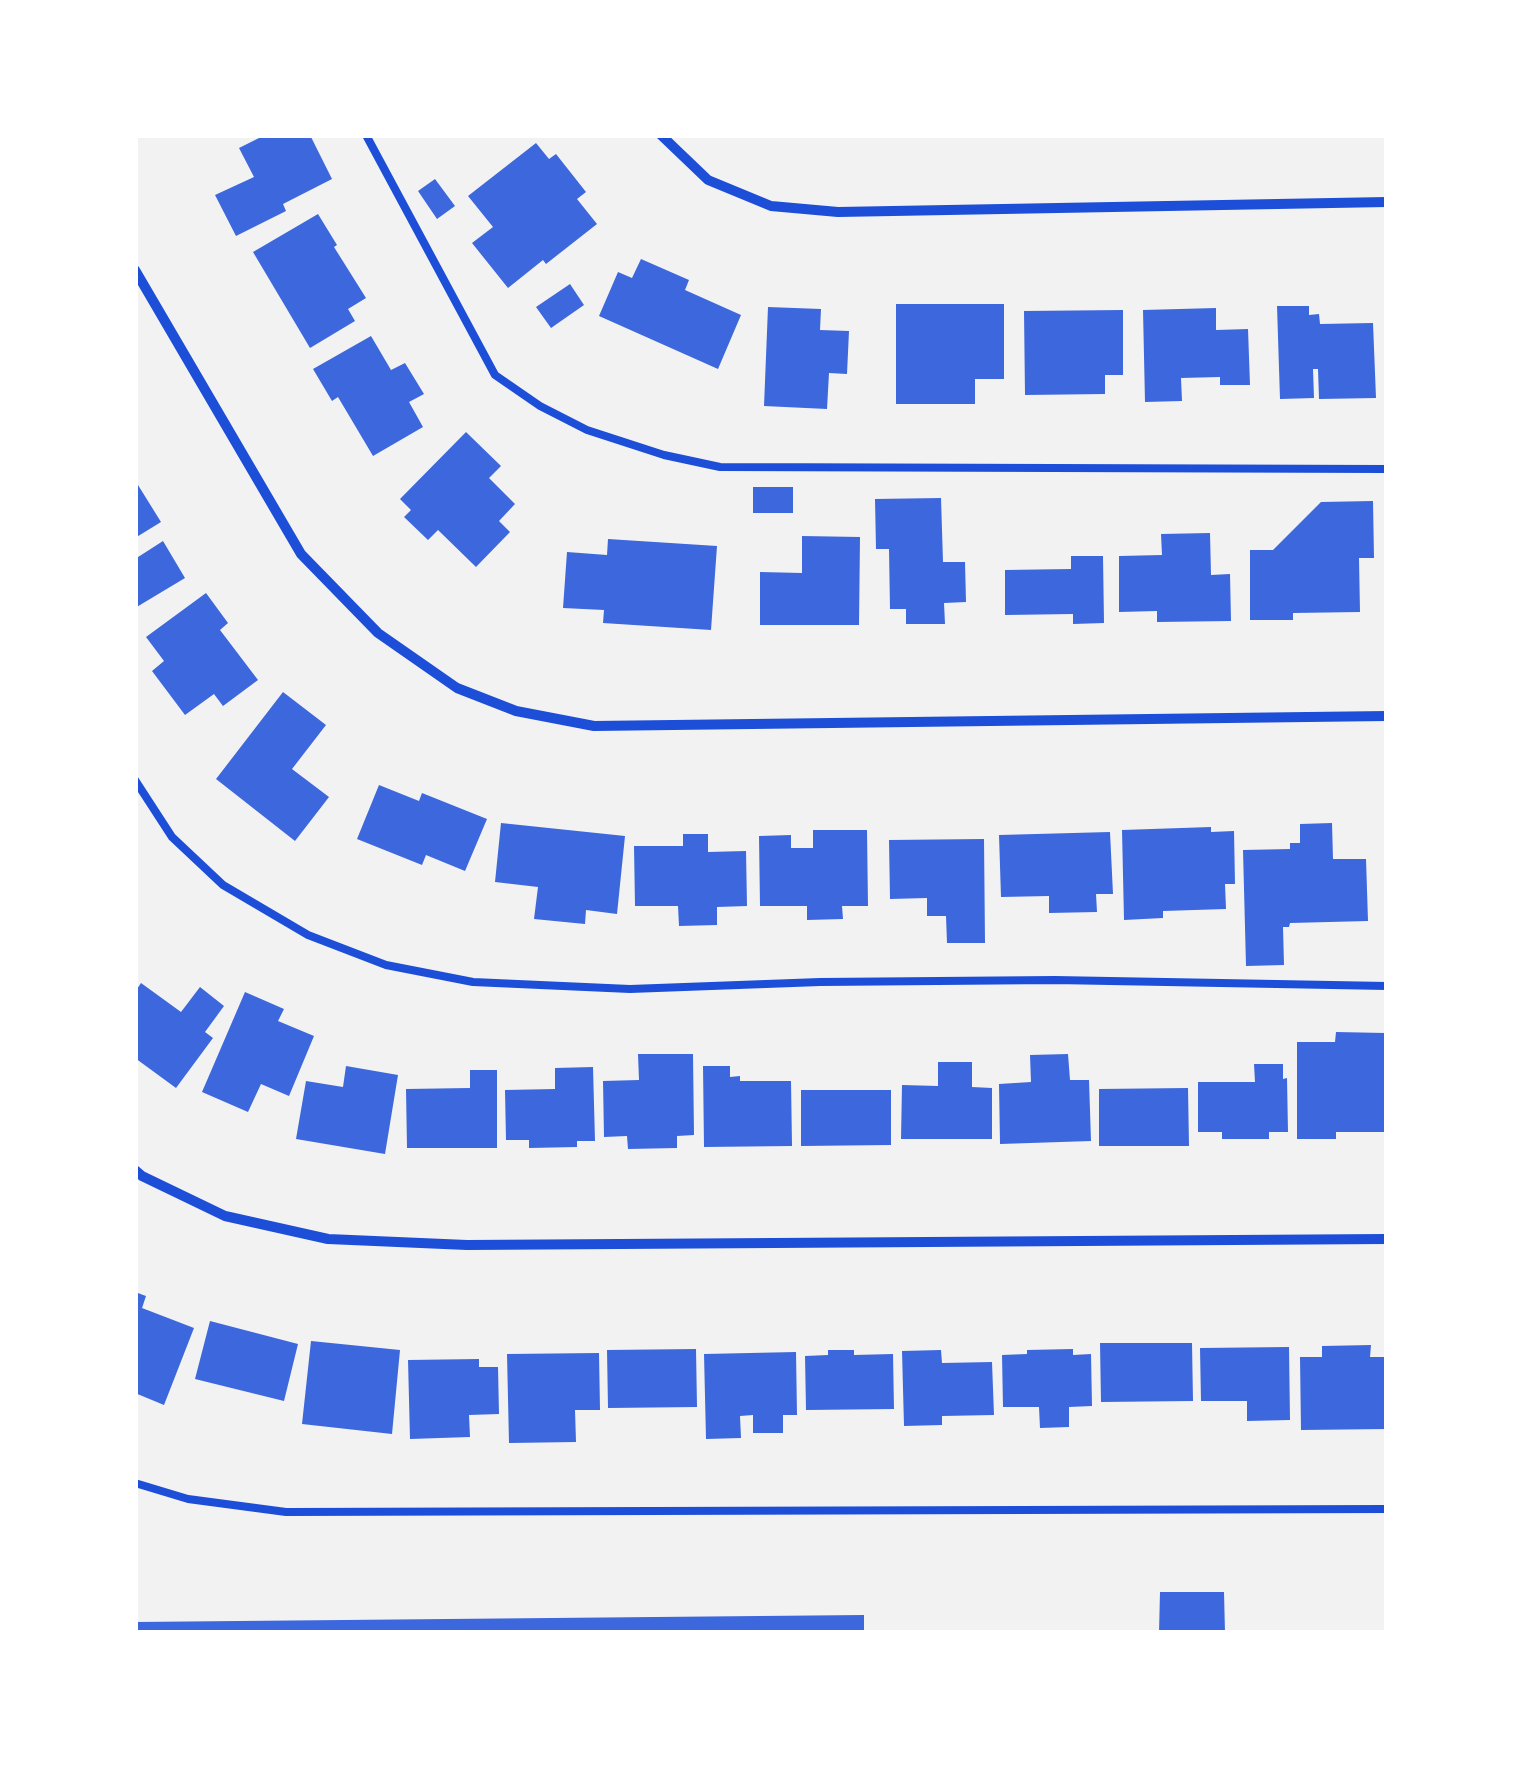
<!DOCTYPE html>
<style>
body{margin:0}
#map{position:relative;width:1522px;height:1768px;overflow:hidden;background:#f2f2f2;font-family:"Exo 2",sans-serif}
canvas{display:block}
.frame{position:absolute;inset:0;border:138px solid #fff;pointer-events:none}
</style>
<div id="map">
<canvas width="1522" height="1768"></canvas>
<div class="frame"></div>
</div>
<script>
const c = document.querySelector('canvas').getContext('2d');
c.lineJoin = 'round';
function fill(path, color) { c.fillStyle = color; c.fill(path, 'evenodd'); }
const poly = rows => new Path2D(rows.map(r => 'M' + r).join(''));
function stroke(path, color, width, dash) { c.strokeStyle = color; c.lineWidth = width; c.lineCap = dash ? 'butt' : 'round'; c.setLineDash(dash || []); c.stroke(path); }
fill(poly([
 [265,135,310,135,332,179,283,204,286,211,236,236,215,195,254,177,239,148],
 [536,143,549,159,556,154,586,192,577,199,597,224,546,264,543,260,508,288,472,243,493,227,468,196],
 [435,179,455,206,437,219,418,191],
 [318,214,337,245,334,247,366,298,348,309,355,321,310,348,253,252],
 [641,259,689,280,685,290,741,315,718,369,599,316,618,272,632,278],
 [570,284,584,305,551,328,536,307],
 [896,304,1004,304,1004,379,975,379,975,404,896,404],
 [1277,306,1309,306,1309,315,1319,314,1320,324,1373,323,1376,398,1319,399,1318,369,1313,369,1314,398,1280,399],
 [768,307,821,309,820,330,849,331,847,374,829,373,827,409,764,406],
 [1216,308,1216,330,1248,329,1250,385,1220,385,1220,377,1181,378,1182,401,1145,402,1143,310],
 [1123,310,1123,375,1105,375,1105,394,1025,395,1024,311],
 [371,336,391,370,405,363,424,394,409,402,423,427,373,456,338,397,332,401,313,369],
 [466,432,501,466,489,478,515,504,499,521,510,532,476,567,438,530,428,540,404,517,411,510,400,499],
 [138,485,161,522,135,538,135,486],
 [753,487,793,487,793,513,753,513],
 [941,498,943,562,965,562,966,602,944,603,945,624,906,624,906,609,890,609,889,549,876,549,875,499],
 [1373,501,1374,558,1359,558,1360,612,1293,613,1293,620,1250,620,1250,550,1273,550,1321,502],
 [1210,533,1211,575,1230,574,1231,621,1157,622,1157,611,1119,612,1119,556,1162,555,1161,534],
 [802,536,860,537,859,625,760,625,760,572,802,573],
 [608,539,717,546,711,630,603,623,604,610,563,608,567,552,607,555],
 [163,541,185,578,135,608,135,559],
 [1071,556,1103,556,1104,623,1073,624,1073,614,1005,615,1005,570,1071,569],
 [206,593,228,623,220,630,258,680,223,706,214,694,185,715,152,671,164,661,146,637],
 [283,692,326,725,292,769,329,797,295,841,216,779],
 [379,785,419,801,422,793,487,819,465,871,426,855,422,865,357,839],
 [501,823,625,836,617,914,586,910,585,924,534,919,538,887,495,882],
 [1332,823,1333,859,1366,859,1368,921,1290,923,1289,927,1283,927,1284,965,1246,966,1243,850,1290,849,1290,843,1300,843,1300,824],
 [1211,827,1211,832,1234,831,1235,884,1225,884,1226,909,1163,911,1163,918,1124,920,1122,830],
 [813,830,867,830,868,906,842,906,843,919,807,920,807,906,760,906,759,836,791,835,791,848,813,848],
 [1110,832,1113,894,1096,894,1097,912,1049,913,1049,896,1001,897,999,835],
 [683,834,708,834,708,852,746,851,747,906,717,907,717,925,679,926,678,906,635,906,634,846,683,846],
 [984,839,985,943,947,943,946,916,927,916,927,898,890,899,889,840],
 [141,983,181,1012,200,987,224,1006,205,1032,213,1038,176,1088,135,1058,138,1051,135,1049,135,992],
 [245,992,284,1009,278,1021,314,1036,289,1096,261,1084,248,1112,202,1092],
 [1336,1032,1385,1033,1385,1132,1336,1132,1336,1139,1297,1139,1297,1042,1335,1042],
 [638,1054,693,1054,694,1135,677,1136,677,1148,628,1149,627,1136,604,1137,603,1081,639,1080],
 [1068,1054,1070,1080,1089,1080,1091,1141,1000,1144,999,1084,1031,1082,1030,1055],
 [938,1062,972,1062,972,1087,992,1088,992,1139,901,1139,902,1085,938,1086],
 [1254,1064,1283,1064,1283,1079,1287,1078,1288,1132,1269,1132,1269,1139,1222,1139,1222,1132,1198,1132,1198,1082,1255,1082],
 [346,1066,398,1075,385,1154,296,1139,306,1081,343,1087],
 [703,1066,730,1066,730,1077,740,1076,740,1081,791,1081,792,1146,704,1147],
 [593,1067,595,1141,577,1141,577,1147,529,1148,529,1140,506,1140,505,1090,555,1089,555,1068],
 [470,1070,497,1070,497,1148,407,1148,406,1089,470,1088],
 [1188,1088,1189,1146,1099,1146,1099,1089],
 [801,1090,891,1090,891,1145,801,1146],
 [135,1292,146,1296,142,1308,194,1328,164,1405,135,1393],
 [210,1321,298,1344,284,1401,195,1379],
 [311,1341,400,1350,392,1434,302,1424],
 [1100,1343,1192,1343,1193,1401,1101,1402],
 [1371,1345,1370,1357,1387,1357,1387,1429,1301,1430,1300,1357,1322,1357,1322,1346],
 [1289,1347,1290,1420,1247,1421,1247,1401,1201,1401,1200,1348],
 [696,1349,697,1407,608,1408,607,1350],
 [1073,1349,1073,1355,1091,1354,1092,1406,1069,1407,1069,1427,1040,1428,1039,1407,1003,1407,1002,1355,1027,1354,1027,1350],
 [828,1350,854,1350,854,1355,893,1354,894,1409,806,1410,805,1356,828,1355],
 [941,1350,942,1363,992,1362,994,1415,942,1416,942,1425,904,1426,902,1351],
 [796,1352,797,1415,783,1415,783,1433,753,1433,753,1415,740,1416,741,1438,706,1439,704,1354],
 [599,1353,600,1410,575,1410,576,1442,509,1443,507,1354],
 [479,1359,479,1367,498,1367,499,1414,469,1415,470,1437,410,1439,408,1360],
 [1160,1592,1224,1592,1225,1633,1159,1633],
 [864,1615,864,1633,135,1633,135,1622]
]), '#3d67dc');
stroke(poly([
 [366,135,495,375,540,406,587,430,664,455,720,467,1387,469],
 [135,780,172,837,223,885,308,935,386,965,473,982,630,989,820,982,1055,980,1387,986],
 [135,1483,188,1499,286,1512,1387,1509]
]), '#1d4ed8', 8);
stroke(poly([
 [661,135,708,180,771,206,838,212,1387,202],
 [135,270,301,554,378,633,457,688,516,711,594,726,1387,716],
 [135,1170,142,1176,225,1216,328,1239,467,1245,1387,1239]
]), '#1d4ed8', 10);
</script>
